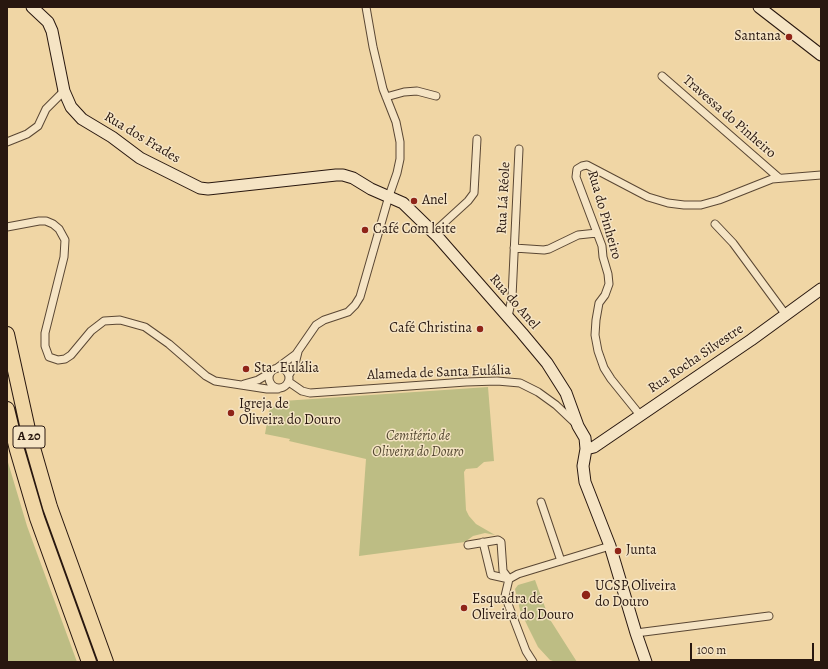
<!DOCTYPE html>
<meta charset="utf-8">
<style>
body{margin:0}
#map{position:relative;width:828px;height:669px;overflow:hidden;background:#f0d6a5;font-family:Alegreya,serif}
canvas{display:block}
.frame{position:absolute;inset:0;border:8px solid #28170f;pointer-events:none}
.scale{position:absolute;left:690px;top:643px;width:124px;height:18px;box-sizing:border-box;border:2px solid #28170f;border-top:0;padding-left:5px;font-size:12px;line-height:14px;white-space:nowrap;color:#28170f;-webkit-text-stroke:3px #f5e4c4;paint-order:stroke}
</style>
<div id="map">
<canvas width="828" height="669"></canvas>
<div class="frame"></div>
<div class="scale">100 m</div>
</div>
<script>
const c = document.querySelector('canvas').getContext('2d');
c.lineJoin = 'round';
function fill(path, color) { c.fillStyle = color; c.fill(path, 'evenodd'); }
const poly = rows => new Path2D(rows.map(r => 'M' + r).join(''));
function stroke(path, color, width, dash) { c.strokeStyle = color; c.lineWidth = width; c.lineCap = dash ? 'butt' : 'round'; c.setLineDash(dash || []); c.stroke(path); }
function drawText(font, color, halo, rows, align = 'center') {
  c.font = font + ' Alegreya,serif'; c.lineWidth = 3; c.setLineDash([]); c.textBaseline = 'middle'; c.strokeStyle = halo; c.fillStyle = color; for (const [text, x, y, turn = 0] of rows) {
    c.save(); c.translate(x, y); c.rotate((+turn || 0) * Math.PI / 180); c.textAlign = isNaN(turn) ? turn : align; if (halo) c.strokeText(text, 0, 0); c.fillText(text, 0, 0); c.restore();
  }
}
fill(poly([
 [488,387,494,461,484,462,477,468,466,469,464,472,466,510,469,516,476,524,495,535,485,533,473,536,465,542,359,556,366,459,289,441,290,439,265,434,269,411,276,404,283,401],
 [7,459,27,526,77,662,7,662],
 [535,580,549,618,577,662,556,662,550,660,538,647,528,627,520,610,515,589,518,585]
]), '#bdbd84');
const street = poly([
 [662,76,779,178],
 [386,97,404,92,417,91,436,96],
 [7,142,27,134,38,126,46,109,64,91],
 [715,224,733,243,786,315],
 [7,227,39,221,46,221,53,224,59,229,65,240,64,257,45,333,45,346,49,357,58,360,65,359,71,355,91,331,104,321,120,320,145,327,169,344,206,376,215,381,267,389,278,389],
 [433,233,468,201,474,193,477,139],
 [514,248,544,250,549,249,578,235,597,233],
 [508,317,512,297,519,149],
 '269 378a10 10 0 1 1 20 0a10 10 0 1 1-20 0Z',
 [277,368,296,354,316,325,324,320,348,312,355,305,360,297,389,196,397,173,400,159,400,142,396,122,383,89,373,47,366,7],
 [289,375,295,364,298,352],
 [289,382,302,391,310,393,466,382,497,381,520,383,538,392,556,405,575,423],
 [244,384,258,380,270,373],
 [640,415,611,379,604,368,598,351,595,335,596,320,599,303,605,295,609,284,608,274,603,257,602,246,576,177,577,169,582,166,587,165,648,197,668,203,684,205,701,205,719,200,772,179,821,175],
 [541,502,561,561],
 [483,542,491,575,509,579],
 [468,545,498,540,501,542,503,571,509,579],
 [509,579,518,574,610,546],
 [509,579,505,596,526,651,533,662],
 [636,633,769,616]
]);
const secondary = poly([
 [32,7,48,22,52,31,64,91,71,107,82,119,112,137,140,158,200,188,208,189,336,175,343,175,353,178,371,189,403,203,437,236,522,333,547,363,566,393,578,426,585,438,586,449,583,466,585,482,610,546,636,633,646,662],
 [759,7,821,55],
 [586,449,594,447,751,340,821,289]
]);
const highway = poly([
 [7,334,29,434,50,507,106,662],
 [7,409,17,450,37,518,89,662]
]);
stroke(street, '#5a4734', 9);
stroke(secondary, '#28170f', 13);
stroke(highway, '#28170f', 16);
stroke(street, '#f5e4c4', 7);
stroke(secondary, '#f5e4c4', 11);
stroke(highway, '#f0d6a5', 14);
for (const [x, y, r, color] of [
 [789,37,4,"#8f2418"],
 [414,201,4,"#8f2418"],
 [365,230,4,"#8f2418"],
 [480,329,4,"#8f2418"],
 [246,369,4,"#8f2418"],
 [231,413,4,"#8f2418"],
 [618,551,4,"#8f2418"],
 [586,595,5,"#8f2418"],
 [464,608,4,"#8f2418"]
]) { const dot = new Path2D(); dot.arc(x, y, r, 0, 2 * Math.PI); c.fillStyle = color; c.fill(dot); stroke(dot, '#f5e4c4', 1.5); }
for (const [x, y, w] of [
 [29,437,32]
]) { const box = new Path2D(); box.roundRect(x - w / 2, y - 11, w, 22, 3); c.fillStyle = '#f5e4c4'; c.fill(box); stroke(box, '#28170f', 1); }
drawText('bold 13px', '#28170f', null, [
 ["A 20",29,437]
]);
drawText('14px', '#28170f', '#f5e4c4', [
 ["Santana",781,37,"right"],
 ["Anel",422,201],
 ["Café Com leite",373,230],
 ["Café Christina",472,329,"right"],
 ["Sta. Eulália",254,369],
 ["Igreja de",239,405],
 ["Oliveira do Douro",239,421],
 ["Junta",626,551],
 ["UCSP Oliveira",595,587],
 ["do Douro",595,603],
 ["Esquadra de",472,600],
 ["Oliveira do Douro",472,616]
], 'left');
drawText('14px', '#28170f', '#f5e4c4', [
 ["Travessa do Pinheiro",729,117,41],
 ["Rua dos Frades",142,138,31],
 ["Rua Lá Réole",504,198,-87],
 ["Rua do Pinheiro",604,215,74],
 ["Rua do Anel",514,302,49],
 ["Rua Rocha Silvestre",696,359,-34],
 ["Alameda de Santa Eulália",439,373,-2]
]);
drawText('italic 14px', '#554932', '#f5e4c4', [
 ["Cemitério de",418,437],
 ["Oliveira do Douro",418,453]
]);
</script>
